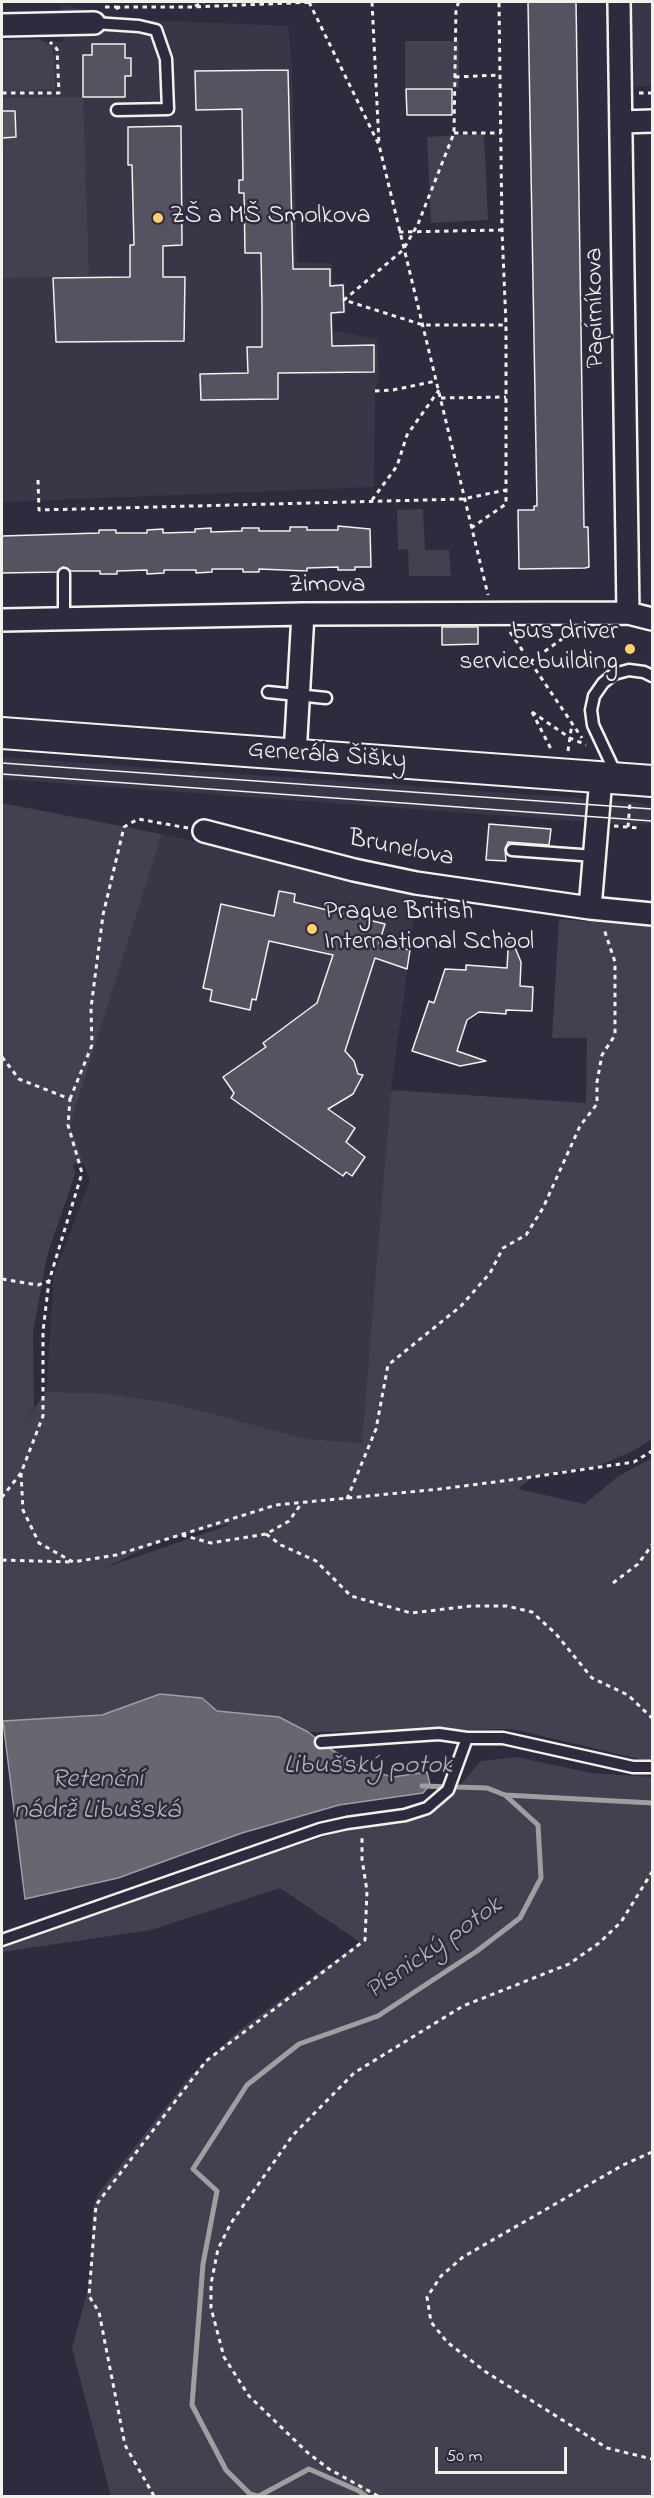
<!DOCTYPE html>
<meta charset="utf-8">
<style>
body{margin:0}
#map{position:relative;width:654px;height:2498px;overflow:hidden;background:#2f2a3d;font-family:"Indie Flower",sans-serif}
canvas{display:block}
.frame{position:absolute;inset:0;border:3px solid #f4f1e8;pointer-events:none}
.scale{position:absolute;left:435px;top:2447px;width:132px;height:27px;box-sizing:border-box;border:3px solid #f4f1e8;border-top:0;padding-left:8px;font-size:18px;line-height:21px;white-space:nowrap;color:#f4f1e8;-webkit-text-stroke:4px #2f2a3d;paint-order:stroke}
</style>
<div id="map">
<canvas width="654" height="2498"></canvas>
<div class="frame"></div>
<div class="scale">50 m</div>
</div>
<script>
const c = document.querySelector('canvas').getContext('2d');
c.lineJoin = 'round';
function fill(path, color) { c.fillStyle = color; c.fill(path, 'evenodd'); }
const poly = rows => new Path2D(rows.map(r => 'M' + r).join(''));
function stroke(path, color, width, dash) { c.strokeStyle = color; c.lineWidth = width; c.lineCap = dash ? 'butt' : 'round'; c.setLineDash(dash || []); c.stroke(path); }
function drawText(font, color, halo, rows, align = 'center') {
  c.font = font + ' "Indie Flower",sans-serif'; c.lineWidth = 5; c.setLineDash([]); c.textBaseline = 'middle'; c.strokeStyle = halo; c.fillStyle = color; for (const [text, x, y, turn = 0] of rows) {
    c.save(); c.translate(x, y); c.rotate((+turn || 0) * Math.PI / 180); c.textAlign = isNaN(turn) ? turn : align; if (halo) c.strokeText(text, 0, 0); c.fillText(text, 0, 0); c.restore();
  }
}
fill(poly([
 [610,2,652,2,652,86,612,87],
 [62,5,125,19,288,26,292,67,297,262,332,263,333,283,345,283,346,314,333,315,333,331,377,339,379,376,375,391,374,487,2,502,2,40,63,42],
 [2,757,634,802,652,806,652,824,632,825,2,779],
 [162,834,417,897,391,1090,363,1443,307,1439,175,1404,46,1392,54,1275,90,1180,70,1125]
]), '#3b3647');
fill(poly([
 [40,39,51,47,54,57,55,89,2,91,2,40],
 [405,41,459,41,459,88,405,88],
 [83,97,89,276,2,278,2,146,4,145,4,138,16,137,15,111,2,111,2,98],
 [484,134,488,220,431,223,427,137],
 [423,509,425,550,449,550,451,576,409,576,408,549,398,550,397,510],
 [2,803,162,834,70,1125,84,1163,73,1164,75,1174,47,1256,33,1332,34,1407,22,1425,46,1392,107,1394,175,1404,307,1439,362,1443,391,1090,586,1103,587,1038,552,1038,559,919,652,927,652,1439,633,1451,598,1466,534,1476,518,1489,585,1504,617,1477,652,1458,652,1762,512,1729,308,1732,279,1717,217,1711,202,1698,160,1694,102,1715,2,1721],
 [228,1524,229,1525,104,1568,163,1540],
 [517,1757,591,1773,652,1777,652,2496,111,2496,72,2348,87,2293,91,2260,93,2208,98,2194,190,2076,238,2031,360,1942,280,1888,151,1930,2,1952,2,1943,335,1833,428,1815,454,1792,481,1761]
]), '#454050');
const water = poly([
 [160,1694,202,1698,217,1711,279,1717,308,1732,327,1747,364,1769,393,1777,427,1772,430,1785,423,1793,339,1805,242,1833,118,1878,25,1899,3,1721,102,1715,160,1694]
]);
fill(water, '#6a6670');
stroke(water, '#a19ea0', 1.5);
stroke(poly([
 [422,1786,487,1788,505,1795,652,1803],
 [257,2496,250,2494,226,2470,192,2405,203,2264,217,2191,193,2169,247,2085,299,2044,378,2016,477,1951,520,1918,541,1878,538,1825,505,1795],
 [259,2496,309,2469,359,2491,366,2496]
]), '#a19ea0', 5);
const building = poly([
 [528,2,576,2,584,527,588,527,589,567,585,568,519,569,518,510,534,510,534,506,537,506,528,2],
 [92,44,125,44,125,58,131,58,131,76,125,76,125,97,83,97,83,55,92,55,92,44],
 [288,70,293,269,330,269,330,286,343,285,344,312,331,313,332,346,374,345,374,372,278,373,278,399,201,400,200,374,248,373,247,347,262,347,262,305,261,253,245,253,244,193,239,193,239,180,243,180,242,109,196,110,195,71,288,70],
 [406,89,452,89,452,115,407,115,406,89],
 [2,111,15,111,16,137,2,138,2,111],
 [181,126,182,245,163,246,163,277,185,277,184,341,56,342,53,278,130,277,130,245,134,245,132,165,128,165,128,127,181,126],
 [338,526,370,529,371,567,355,567,355,570,338,570,338,567,307,568,307,571,259,569,259,572,243,572,243,569,212,569,212,572,196,573,196,570,164,570,164,573,147,574,147,570,117,571,117,574,100,574,100,571,71,571,63,567,57,572,2,573,2,536,99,533,99,530,116,530,116,533,147,533,147,530,163,529,163,533,195,532,195,529,211,528,211,532,242,531,242,528,259,528,259,531,290,531,290,527,307,527,307,530,338,530,338,526],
 [442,627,478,627,478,644,442,645,442,627],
 [489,824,551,829,549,845,508,842,505,849,506,861,486,860,489,824],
 [279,891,295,894,294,902,385,924,379,943,410,950,407,969,375,958,345,1051,354,1061,358,1074,363,1075,353,1094,328,1109,355,1128,346,1142,365,1157,352,1176,346,1172,343,1176,231,1098,234,1093,223,1077,266,1047,263,1043,317,1003,333,955,269,941,256,1000,252,999,250,1010,210,1001,212,990,203,988,221,904,274,916,279,891],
 [509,933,521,962,520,986,533,987,532,1011,506,1010,506,1014,479,1012,467,1020,457,1051,486,1061,460,1066,412,1051,429,1001,434,1003,445,969,466,970,466,965,507,968,509,933]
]);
fill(building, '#56525f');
stroke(building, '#f4f1e8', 1.5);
const lane = poly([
 [94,23,139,26,156,30,166,59,168,109,117,110],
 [64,574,64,619],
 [268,692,326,698],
 [616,774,593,725,591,710,594,696,603,683,614,674,629,670,644,672,652,676],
 [512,850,595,856],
 [321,1742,439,1734,467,1738],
 [2,1940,320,1829,347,1823,405,1815,427,1808,448,1790,467,1738,503,1738,633,1767,652,1767]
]);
const street = poly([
 [619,2,628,613],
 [2,25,94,23],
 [621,122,652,121],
 [2,620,303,614,628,613,652,619],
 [295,755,303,614],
 [204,831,354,870,416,883,590,908,652,914],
 [590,908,601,778]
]);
const secondary = poly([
 [2,733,652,781]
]);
stroke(lane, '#f4f1e8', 15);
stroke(street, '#f4f1e8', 26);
stroke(secondary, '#f4f1e8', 34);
stroke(poly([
 [309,2,379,145,488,595],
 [372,2,379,144],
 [459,2,456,8,454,133,418,224,403,250,344,300,423,325,506,325],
 [195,6,204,2],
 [105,7,120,7],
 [116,9,120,7,193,7,314,2],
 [455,77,500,75],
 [2,93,59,93,57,49,50,42],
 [639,93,652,93],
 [454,133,501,133],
 [399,232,502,230],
 [375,391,393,390,436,381],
 [441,398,506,397],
 [38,480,39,510,463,499,506,490,506,325,502,230,499,2],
 [372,500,397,466,407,435,439,390],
 [471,528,506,504,506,490],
 [510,632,582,738],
 [530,662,566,636],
 [532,712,570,738,586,745],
 [532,712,551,749],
 [568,751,572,723],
 [614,826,639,828],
 [628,827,630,802],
 [2,1057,19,1079,70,1099,68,1125,82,1173,49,1281,43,1331,43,1416,21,1473,2,1497],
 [70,1099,92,1045,91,1008,103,915,124,827,138,819,188,828],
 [2,1279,38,1285,49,1281],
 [21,1473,23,1510,39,1543,73,1562,116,1555,276,1505,440,1489,518,1479,634,1462,652,1451],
 [347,1499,376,1429,388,1365,461,1306,490,1273,503,1248,526,1235,543,1208,580,1126,597,1104,597,1082,602,1055,615,1035,615,962,604,929],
 [266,1534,281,1545,316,1561,351,1596,411,1613,471,1606,507,1606,532,1612,556,1634,592,1678,628,1695,652,1718],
 [182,1535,211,1543,266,1534,289,1521,301,1504],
 [2,1560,71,1562],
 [613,1583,638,1564,652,1545],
 [652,2152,623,2165,463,2257,441,2276,427,2297,431,2322,447,2342,486,2372,607,2448,652,2459],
 [154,2496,125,2445,99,2312,89,2296,96,2205,206,2061,365,1940,367,1891,362,1859,362,1834],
 [378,2496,329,2469,308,2453,249,2396,224,2357,211,2308,211,2284,218,2249,231,2223,293,2135,354,2073,463,2006,569,1964,599,1943,621,1922,652,1872]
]), '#f4f1e8', 3, [4.5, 4.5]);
stroke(lane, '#2f2a3d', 10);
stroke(street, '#2f2a3d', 21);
stroke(secondary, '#2f2a3d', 30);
stroke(poly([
 [2,763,652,809],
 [2,774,652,821]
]), '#f4f1e8', 1.5);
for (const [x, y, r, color] of [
 [158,218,6,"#ffd166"],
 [630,649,6,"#ffd166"],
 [312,929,6,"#ffd166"]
]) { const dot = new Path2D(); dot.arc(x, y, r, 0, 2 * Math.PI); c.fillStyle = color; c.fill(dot); stroke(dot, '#2f2a3d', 2); }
drawText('26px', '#f4f1e8', '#2f2a3d', [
 ["ZŠ a MŠ Smolkova",170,218],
 ["bus driver",618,634,"right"],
 ["service building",618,664,"right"],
 ["Prague British",324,914],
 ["International School",324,944]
], 'left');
drawText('26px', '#f4f1e8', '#2f2a3d', [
 ["Papírníkova",597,308,-91],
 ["Zimova",327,587],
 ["Generála Šišky",327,757,4],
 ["Brunelova",401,850,11]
]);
drawText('italic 27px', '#b6b2b2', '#2f2a3d', [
 ["Libušský potok",368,1768],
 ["Retenční",97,1782],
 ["nádrž Libušská",97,1813],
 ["Písnický potok",435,1950,-35]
]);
</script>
